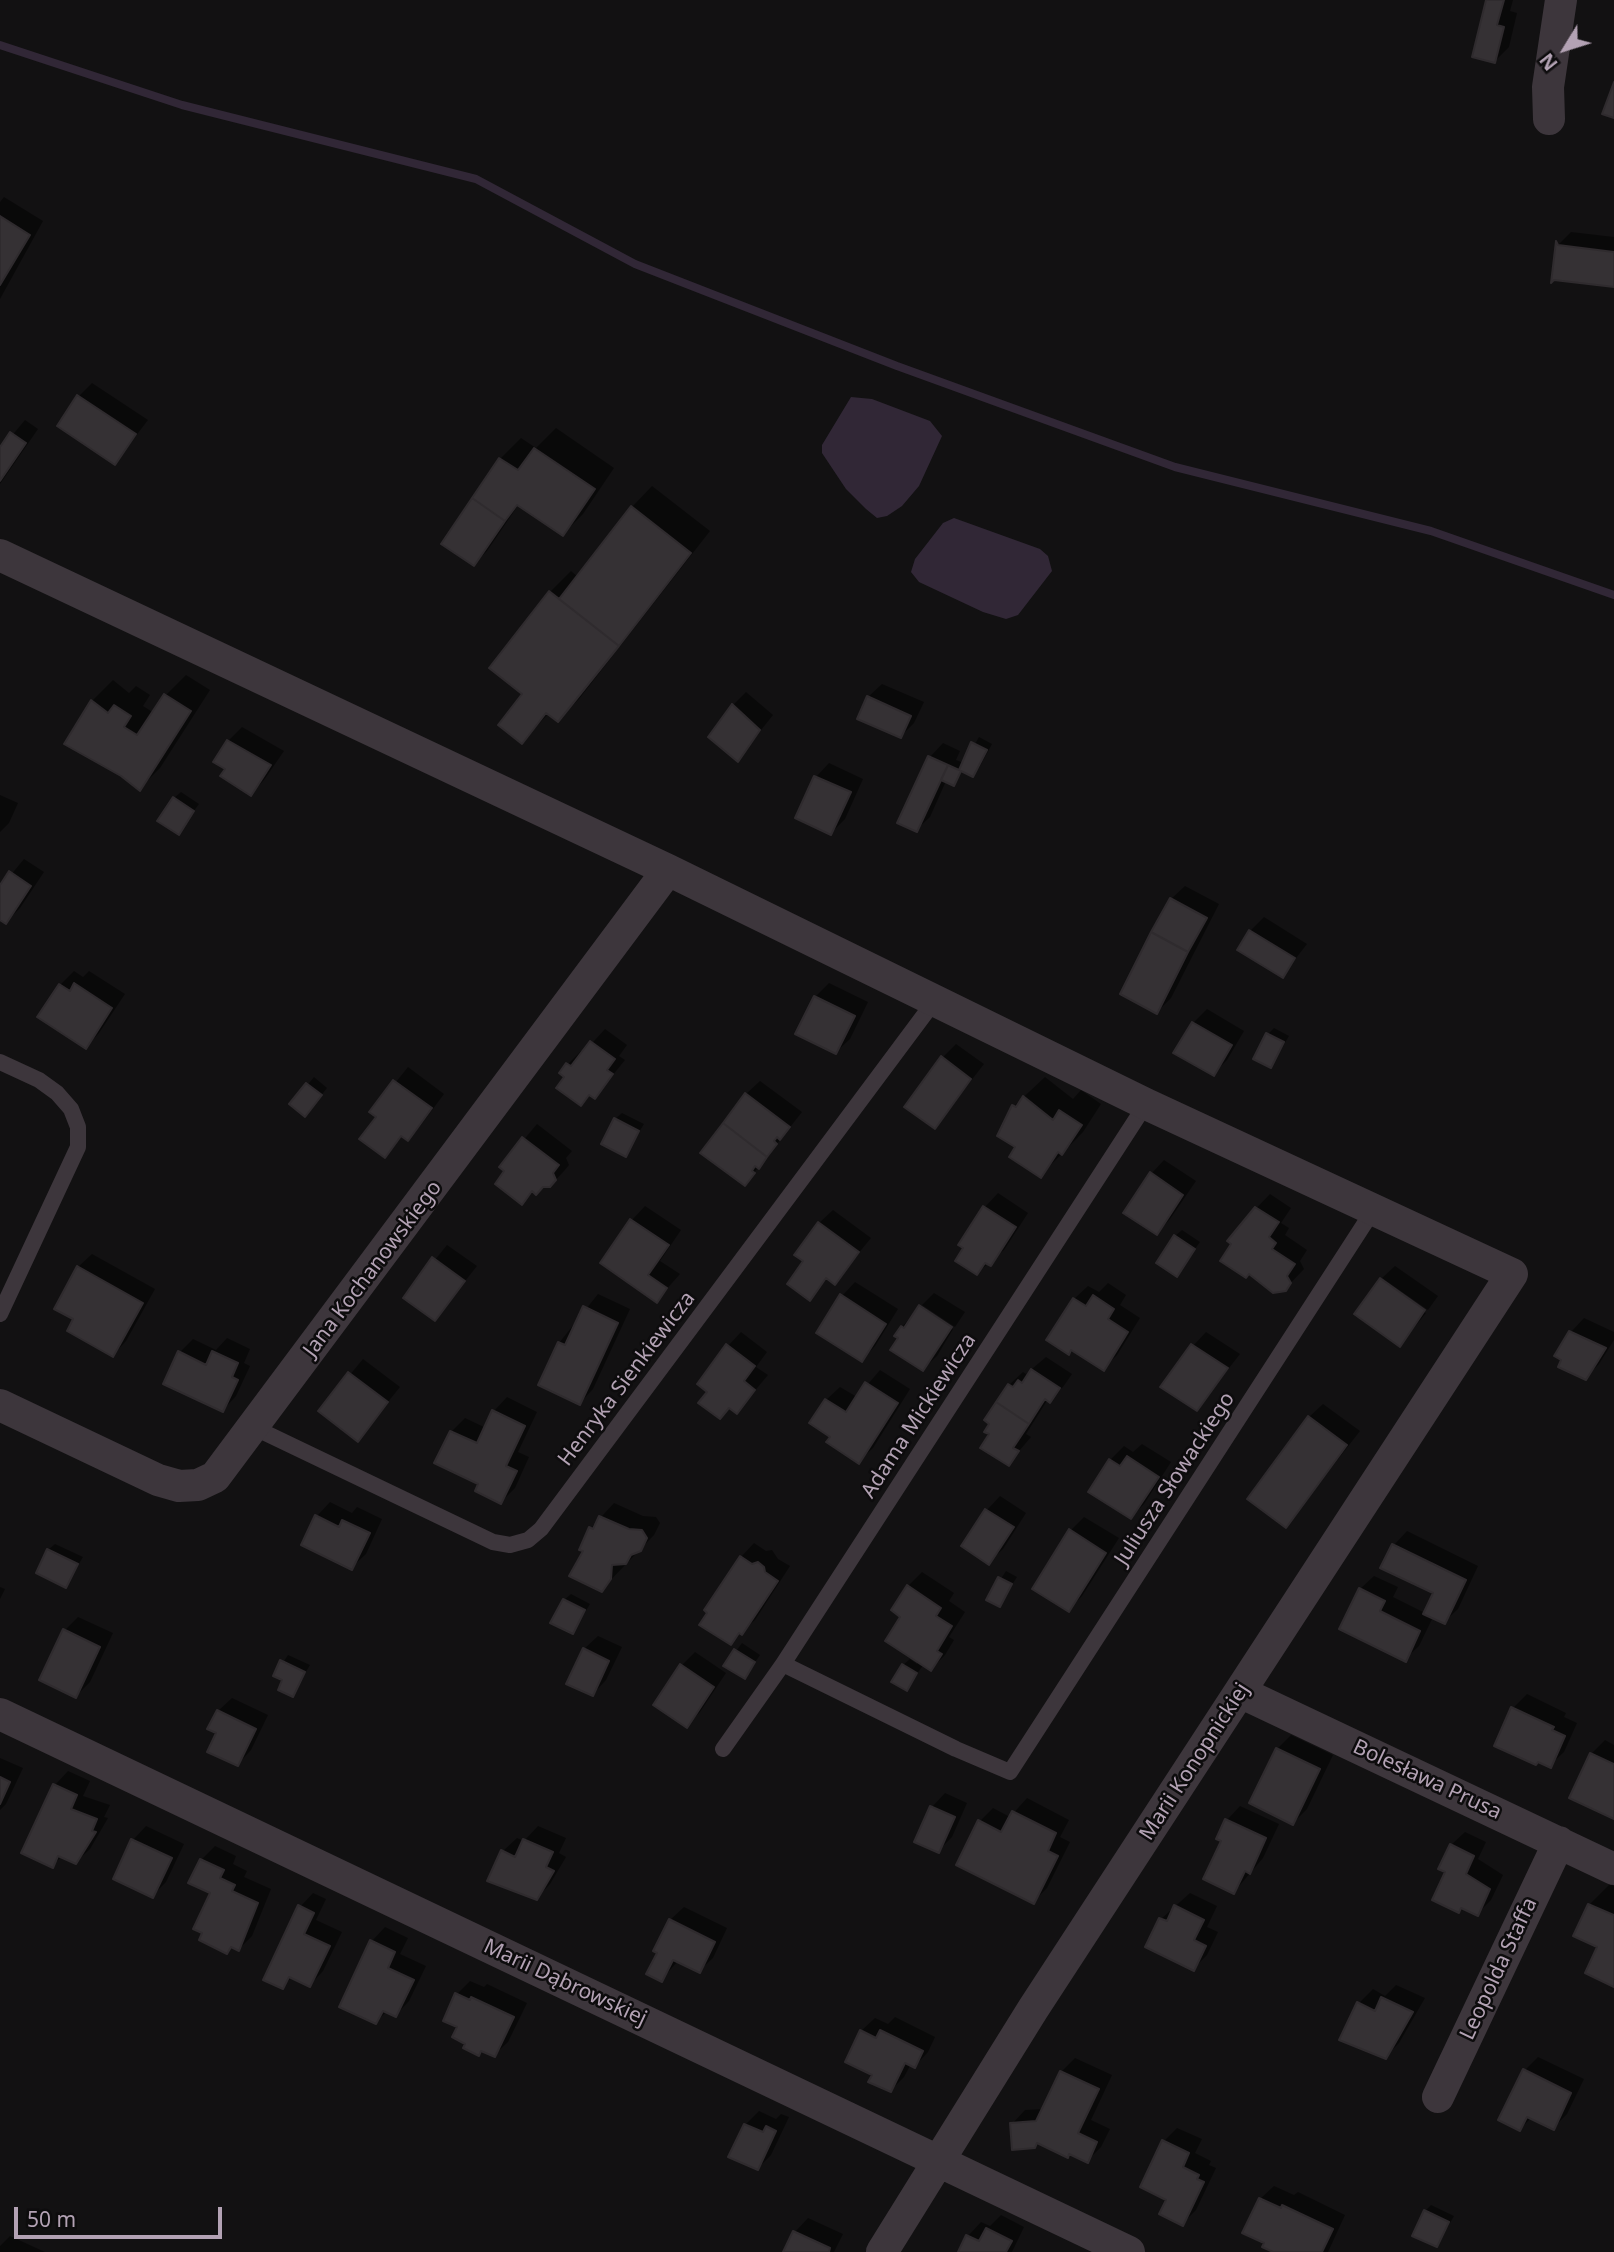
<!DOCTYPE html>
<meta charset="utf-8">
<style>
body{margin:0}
#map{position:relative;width:1614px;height:2252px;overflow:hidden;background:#121112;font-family:"Noto Sans",sans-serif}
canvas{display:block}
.north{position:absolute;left:1530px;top:14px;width:70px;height:70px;-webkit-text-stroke:5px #0d0c0d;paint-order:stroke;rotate:232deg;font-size:19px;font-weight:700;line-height:28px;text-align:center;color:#b3a2b4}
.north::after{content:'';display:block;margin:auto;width:24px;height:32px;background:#b3a2b4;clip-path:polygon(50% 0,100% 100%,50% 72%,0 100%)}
.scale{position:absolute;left:14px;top:2207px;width:208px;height:32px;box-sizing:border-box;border:4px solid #b3a2b4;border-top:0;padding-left:9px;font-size:21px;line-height:24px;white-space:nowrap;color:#b3a2b4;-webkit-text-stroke:5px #0d0c0d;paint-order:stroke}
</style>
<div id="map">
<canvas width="1614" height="2252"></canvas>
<div class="north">N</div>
<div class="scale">50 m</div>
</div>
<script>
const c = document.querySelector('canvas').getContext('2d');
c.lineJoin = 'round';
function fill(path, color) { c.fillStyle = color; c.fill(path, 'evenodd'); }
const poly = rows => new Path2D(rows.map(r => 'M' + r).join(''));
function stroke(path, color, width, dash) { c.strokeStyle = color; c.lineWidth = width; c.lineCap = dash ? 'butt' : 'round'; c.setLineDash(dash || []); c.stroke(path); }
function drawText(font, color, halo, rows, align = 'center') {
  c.font = font + ' "Noto Sans",sans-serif'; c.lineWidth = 5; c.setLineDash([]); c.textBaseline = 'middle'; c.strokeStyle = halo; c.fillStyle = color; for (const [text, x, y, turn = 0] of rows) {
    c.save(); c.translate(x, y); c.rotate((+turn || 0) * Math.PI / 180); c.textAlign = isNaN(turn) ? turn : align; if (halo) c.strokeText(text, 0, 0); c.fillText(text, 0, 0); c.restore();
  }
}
fill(poly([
 [851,397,872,399,930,421,942,436,919,486,902,506,887,516,877,518,866,509,846,489,822,453,822,445],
 [954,518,1040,549,1048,556,1052,571,1018,615,1006,619,983,612,919,582,911,572,915,559,943,523]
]), '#312736');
fill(poly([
 [1488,0,1513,0,1510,11,1517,13,1509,47,1495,61],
 [4,197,43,221,0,299,0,202],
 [1571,232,1614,237,1614,286,1557,246],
 [92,383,148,420,115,463,79,396],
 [25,420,38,429,0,484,0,450],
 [556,428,614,468,583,514,563,534,519,504,487,551,474,564,475,496,500,459,521,438,536,448],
 [652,486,710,531,579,699,558,720,549,713,522,742,525,693,492,668,550,592,571,571,578,577,632,507],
 [186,675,210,690,160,768,140,788,122,775,67,743,92,701,113,680,129,693,136,686,150,695,143,706,154,713,165,696],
 [882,684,924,702,914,723,901,736,868,697],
 [746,692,773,715,738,759,733,705],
 [242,727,284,751,264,780,251,794,227,768,228,741],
 [979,737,992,744,979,768,972,774,963,770,954,784,946,781,930,817,916,830,899,823,930,757,943,743,960,751,956,760,964,763],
 [829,763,863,779,845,819,831,833,797,817,816,777],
 [181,792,199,804,178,832,174,798],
 [0,795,18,803,9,823,0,832],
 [24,859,44,872,20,908,6,922,0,918,0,888],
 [1185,886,1219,904,1171,998,1157,1012,1171,899],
 [1264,917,1307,944,1282,976,1250,931],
 [74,971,83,977,89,971,125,994,99,1033,86,1047,60,985],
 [829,983,868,1002,850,1039,836,1052,815,997],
 [1207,1009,1244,1031,1227,1060,1213,1074,1193,1023],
 [1274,1028,1289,1036,1271,1066,1268,1034],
 [605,1029,627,1045,619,1056,625,1060,595,1097,590,1094,580,1104,566,1077,568,1064,581,1051,584,1052],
 [956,1044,984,1064,935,1127,942,1058],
 [408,1067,444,1094,421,1125,408,1138,403,1135,384,1155,379,1116,372,1112],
 [314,1077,327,1088,311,1108,292,1104],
 [1045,1077,1073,1099,1081,1090,1101,1104,1083,1132,1040,1176,1017,1147,999,1135,1014,1106],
 [760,1081,802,1112,745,1184,746,1094],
 [622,1113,644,1124,625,1155,615,1119],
 [537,1124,572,1151,566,1158,569,1165,564,1171,550,1186,534,1191,522,1203,507,1171,501,1167],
 [1164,1160,1196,1181,1170,1219,1157,1233,1151,1174],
 [998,1193,1028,1213,1004,1250,977,1273,966,1248,960,1244,985,1207],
 [1270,1194,1291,1208,1281,1223,1289,1228,1285,1235,1307,1250,1300,1261,1304,1269,1285,1289,1222,1261,1241,1224],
 [645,1206,681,1230,660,1261,680,1274,657,1300,602,1263,632,1220],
 [833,1210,871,1238,835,1282,828,1278,809,1299,805,1261,819,1223],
 [1182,1230,1200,1242,1176,1275,1175,1236],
 [447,1245,477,1266,435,1319,405,1297],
 [92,1254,155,1289,126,1341,113,1355,75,1319,78,1267],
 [1395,1266,1438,1296,1428,1310,1382,1278],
 [1381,1281,1426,1313,1400,1345],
 [855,1282,898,1309,875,1346,862,1360,842,1296],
 [1108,1283,1126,1295,1120,1305,1140,1318,1117,1355,1103,1369,1074,1299,1088,1286,1099,1292],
 [934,1293,965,1312,955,1327,922,1305],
 [598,1294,630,1309,593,1389,580,1403,559,1343],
 [921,1305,953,1329,937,1356,923,1369,900,1338,902,1327],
 [1584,1318,1614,1332,1614,1340,1599,1364,1585,1378,1563,1347,1571,1332],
 [741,1332,767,1352,756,1367,768,1375,737,1412,709,1391,728,1346],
 [1206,1332,1240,1354,1197,1409,1193,1346],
 [227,1338,250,1349,244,1363,250,1366,236,1396,223,1410,180,1352,193,1339,216,1350],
 [1046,1357,1072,1374,1063,1387,1048,1399,1026,1434,1031,1437,1008,1464,991,1434,1009,1385,1023,1372,1026,1374],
 [363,1359,400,1387,358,1439,320,1411],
 [880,1370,910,1389,873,1448,859,1461,832,1436,826,1400,840,1387,857,1397],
 [507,1397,537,1412,518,1452,529,1457,515,1488,501,1502,480,1484,451,1432,465,1418,486,1428,494,1411],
 [1323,1404,1360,1431,1286,1526,1309,1417],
 [1142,1444,1171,1462,1144,1504,1131,1517,1110,1460,1124,1446,1133,1452],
 [1000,1496,1026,1513,1003,1549,989,1562,963,1545,987,1510],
 [330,1502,352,1513,357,1507,382,1519,366,1554,352,1567,317,1516],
 [614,1503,643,1516,656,1517,660,1523,654,1535,602,1589,585,1550,591,1528],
 [1084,1517,1119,1538,1082,1596,1069,1609,1071,1530],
 [1407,1531,1478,1566,1458,1609,1444,1622,1433,1617,1419,1646,1405,1659,1360,1589,1374,1576,1398,1587,1393,1597,1425,1613,1436,1592,1394,1545],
 [754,1543,766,1551,772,1550,778,1559,790,1566,755,1620,730,1643,741,1557],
 [55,1544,83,1557,66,1585,48,1550],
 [1006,1571,1017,1577,999,1605,988,1599],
 [922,1572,954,1593,949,1601,965,1612,949,1637,954,1640,945,1655,931,1669,924,1664,906,1689,903,1665,910,1659,917,1664,918,1661,903,1616,908,1586],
 [0,1587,5,1589,0,1599],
 [571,1594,590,1604,573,1632,564,1600],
 [78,1617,113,1633,90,1682,76,1696,65,1630],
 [598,1636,622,1647,606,1680,593,1694,584,1649],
 [742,1643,760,1655,745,1677,726,1665],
 [695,1652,726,1673,700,1712,687,1725,681,1666],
 [288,1655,310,1665,292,1695,285,1679,275,1675],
 [1527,1694,1566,1713,1564,1717,1577,1723,1564,1752,1550,1765,1539,1760,1513,1708],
 [232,1698,268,1715,251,1750,238,1764,218,1711],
 [1291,1735,1333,1755,1307,1809,1293,1823,1277,1749],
 [1605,1740,1614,1745,1614,1817,1591,1754],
 [0,1758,23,1768,6,1804,0,1810],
 [68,1771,90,1781,83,1796,110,1805,104,1817,108,1818,90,1849,76,1862,62,1856,52,1866,55,1785],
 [945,1793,967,1803,952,1837,938,1851,916,1841,932,1807],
 [1027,1798,1069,1820,1060,1837,1070,1842,1047,1888,1033,1902,980,1821,993,1808,1010,1817],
 [1240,1806,1279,1824,1263,1858,1234,1892,1223,1840,1219,1838,1227,1820],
 [146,1826,184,1844,166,1882,152,1896,115,1878,133,1840],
 [538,1826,566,1838,559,1853,566,1857,550,1884,537,1898,503,1851,517,1838,524,1841],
 [1465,1832,1486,1842,1478,1859,1503,1875,1491,1900,1477,1914,1463,1907,1459,1911,1447,1871,1451,1845],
 [215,1846,236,1856,233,1864,247,1871,244,1877,271,1889,252,1936,239,1949,232,1946,227,1951,201,1860],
 [1610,1884,1614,1886,1614,1984,1589,1905],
 [313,1893,326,1899,316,1920,342,1932,323,1971,310,1985,292,1977,282,1987,300,1907],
 [1190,1893,1217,1906,1207,1927,1218,1932,1207,1955,1194,1968,1148,1947,1161,1919],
 [684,1907,727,1928,713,1958,699,1971,678,1961,661,1980,670,1920],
 [385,1927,408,1938,400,1954,426,1966,409,2001,396,2015,387,2011,376,2022,341,2006,372,1941],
 [470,1981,484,1987,487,1984,527,2003,508,2042,494,2055,483,2050,479,2054,468,2043,459,2027,457,1994],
 [1396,1985,1425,1998,1399,2043,1385,2057,1359,2003,1373,1989,1385,1996],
 [895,2017,935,2037,928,2052,915,2066,911,2064,904,2077,891,2090,874,2074,861,2031,875,2018,888,2024],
 [1538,2057,1584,2079,1567,2114,1553,2128,1532,2117,1520,2129,1525,2070],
 [1075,2058,1112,2075,1091,2120,1110,2129,1101,2147,1087,2161,1012,2124,1025,2110,1044,2109,1061,2072],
 [759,2111,776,2119,781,2114,789,2117,771,2155,758,2168,745,2125],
 [1177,2128,1202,2139,1195,2153,1211,2161,1209,2165,1216,2168,1196,2210,1182,2224,1168,2199,1164,2141],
 [1274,2186,1294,2195,1298,2192,1345,2215,1328,2252,1277,2252,1260,2199],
 [1431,2205,1454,2216,1437,2245,1425,2211],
 [1001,2215,1024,2227,1012,2252,960,2252,968,2236,981,2222,990,2226],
 [808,2218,843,2234,834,2252,785,2252,795,2232],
 [10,2236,45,2252,0,2252,0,2246]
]), '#0007');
stroke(poly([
 [0,45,182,105,476,179,635,264,897,366,1175,467,1431,531,1614,595]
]), '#312736', 8);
const building = poly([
 [1486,0,1504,0,1497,25,1504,27,1495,63,1472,57,1486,0],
 [1614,82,1614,118,1602,114,1614,82],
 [0,216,30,235,0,285,0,216],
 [1556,241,1558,245,1614,252,1614,287,1554,280,1551,283,1556,241],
 [77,395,136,434,115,465,57,426,77,395],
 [10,432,26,443,0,481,0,447,10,432],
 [534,448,595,489,563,536,517,505,505,521,472,498,499,458,518,470,534,448],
 [472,498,505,521,474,566,441,544,472,498],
 [631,506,691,553,619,646,559,599,631,506],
 [549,591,619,646,558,722,546,713,522,744,498,725,522,694,489,668,549,591],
 [164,694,191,711,140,791,121,776,64,744,91,700,108,713,114,705,131,716,124,727,137,735,164,694],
 [867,696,911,716,901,738,857,719,867,696],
 [732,704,760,730,738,762,708,737,732,704],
 [227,740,271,765,251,796,220,776,225,769,213,762,227,740],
 [971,742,987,750,973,777,961,771,954,786,941,780,948,765,959,770,971,742],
 [928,756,948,765,917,832,897,823,928,756],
 [814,776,851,792,831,835,795,818,814,776],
 [173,797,194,811,179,835,157,821,173,797],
 [9,871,31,886,6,924,0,920,0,885,9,871],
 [1170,898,1207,918,1188,952,1151,932,1170,898],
 [1249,930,1295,958,1283,978,1237,950,1249,930],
 [1151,932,1188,952,1157,1014,1120,994,1151,932],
 [74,983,112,1008,86,1049,37,1017,59,984,70,991,74,983],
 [814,996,855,1016,836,1054,795,1034,814,996],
 [1192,1022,1232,1045,1214,1076,1173,1053,1192,1022],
 [1266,1033,1284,1042,1271,1068,1253,1059,1266,1033],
 [590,1041,615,1059,607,1070,613,1074,595,1099,589,1095,581,1106,556,1088,564,1077,559,1073,566,1063,571,1066,590,1041],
 [941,1056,971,1079,935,1129,904,1107,941,1056],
 [393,1080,432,1108,408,1141,401,1136,385,1158,359,1139,376,1117,369,1112,393,1080],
 [306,1083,322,1095,305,1117,289,1104,306,1083],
 [745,1093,790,1127,780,1140,777,1137,774,1141,777,1144,767,1157,723,1123,745,1093],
 [1023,1096,1053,1120,1059,1110,1082,1125,1062,1155,1058,1152,1041,1178,1009,1157,1015,1147,997,1136,1012,1105,1016,1107,1023,1096],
 [614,1118,639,1131,626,1157,601,1144,614,1118],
 [723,1123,767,1157,759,1169,755,1166,752,1171,755,1173,745,1186,700,1153,723,1123],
 [522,1137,559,1165,553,1173,556,1180,550,1187,543,1187,536,1195,532,1191,522,1205,495,1184,504,1171,499,1167,522,1137],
 [1150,1172,1183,1195,1157,1235,1123,1213,1150,1172],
 [983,1206,1016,1227,991,1266,985,1263,977,1275,955,1261,963,1248,958,1245,983,1206],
 [1255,1207,1279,1222,1269,1237,1276,1243,1272,1249,1295,1264,1287,1276,1291,1283,1286,1291,1273,1293,1249,1274,1246,1278,1220,1261,1231,1244,1227,1241,1255,1207],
 [630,1219,669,1245,648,1275,667,1288,657,1303,600,1263,630,1219],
 [818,1222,859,1252,835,1285,826,1278,810,1301,787,1284,803,1261,794,1255,818,1222],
 [1174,1235,1195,1249,1177,1277,1156,1263,1174,1235],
 [432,1257,465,1281,435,1321,403,1298,432,1257],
 [77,1266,143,1303,113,1357,67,1331,73,1319,54,1309,77,1266],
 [1380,1278,1425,1310,1400,1347,1354,1314,1380,1278],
 [840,1294,886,1324,862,1362,816,1333,840,1294],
 [1093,1295,1114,1309,1108,1319,1128,1332,1104,1371,1071,1350,1069,1355,1046,1340,1073,1298,1086,1306,1093,1295],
 [919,1305,952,1327,923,1371,890,1350,898,1338,894,1336,901,1326,904,1328,919,1305],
 [583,1306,618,1323,580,1405,538,1385,558,1342,565,1345,583,1306],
 [1569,1331,1606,1348,1586,1380,1558,1367,1561,1360,1554,1356,1569,1331],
 [726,1344,755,1366,744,1381,755,1390,737,1414,729,1408,720,1419,698,1403,707,1392,697,1384,726,1344],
 [1191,1344,1228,1368,1197,1411,1160,1387,1191,1344],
 [178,1351,206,1365,212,1351,238,1363,232,1377,238,1380,223,1412,163,1384,178,1351],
 [1031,1369,1060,1388,1050,1403,1045,1399,1029,1424,996,1402,1008,1384,1013,1387,1018,1380,1022,1383,1031,1369],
 [348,1372,388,1402,358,1442,318,1411,348,1372],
 [865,1382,898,1403,859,1464,826,1442,830,1437,809,1423,825,1399,846,1412,865,1382],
 [996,1402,1029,1424,1013,1448,1019,1451,1009,1466,980,1448,989,1434,984,1432,989,1424,984,1420,996,1402],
 [492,1410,525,1426,506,1466,517,1471,501,1504,475,1491,478,1484,434,1463,450,1431,477,1443,492,1410],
 [1308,1416,1347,1445,1286,1528,1247,1499,1308,1416],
 [1127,1456,1159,1477,1131,1519,1088,1492,1109,1459,1120,1466,1127,1456],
 [985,1509,1014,1527,989,1565,961,1546,985,1509],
 [315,1515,339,1527,342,1520,370,1533,352,1570,301,1545,315,1515],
 [599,1516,629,1529,642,1530,647,1538,641,1551,631,1555,626,1564,612,1565,611,1579,602,1592,569,1576,583,1551,579,1550,589,1527,593,1529,599,1516],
 [1069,1529,1106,1553,1069,1612,1032,1589,1069,1529],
 [1392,1544,1466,1580,1445,1624,1423,1614,1433,1593,1380,1568,1392,1544],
 [47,1549,78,1564,66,1588,36,1573,47,1549],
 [740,1556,752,1564,758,1562,764,1567,765,1572,778,1581,742,1635,739,1633,731,1645,699,1625,707,1613,704,1610,740,1556],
 [998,1577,1012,1584,1000,1607,986,1600,998,1577],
 [907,1585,941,1608,936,1616,952,1626,937,1651,942,1654,931,1671,885,1641,900,1617,891,1610,907,1585],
 [1359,1588,1385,1601,1380,1611,1420,1631,1406,1662,1339,1629,1359,1588],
 [563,1599,585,1610,573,1634,550,1623,563,1599],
 [63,1629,100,1647,76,1698,39,1680,63,1629],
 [583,1648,609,1661,593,1696,566,1684,583,1648],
 [734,1649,755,1662,745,1679,723,1666,734,1649],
 [280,1660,305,1672,293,1697,278,1690,282,1680,273,1676,280,1660],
 [680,1664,714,1687,687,1728,653,1705,680,1664],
 [902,1664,917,1673,907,1691,891,1682,902,1664],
 [1511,1707,1554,1727,1552,1730,1565,1736,1551,1768,1538,1762,1536,1765,1494,1746,1511,1707],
 [217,1710,256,1729,238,1766,207,1752,216,1733,207,1729,217,1710],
 [1276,1748,1320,1769,1293,1825,1249,1803,1276,1748],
 [1590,1753,1614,1764,1614,1819,1569,1798,1590,1753],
 [0,1777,10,1782,0,1804,0,1777],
 [53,1784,77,1795,71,1809,97,1819,92,1831,96,1832,76,1864,58,1856,53,1868,21,1853,53,1784],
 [930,1806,955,1817,939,1853,914,1842,930,1806],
 [1012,1811,1056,1833,1048,1851,1058,1856,1034,1904,956,1865,978,1820,1001,1832,1012,1811],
 [1225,1819,1266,1838,1250,1874,1245,1871,1234,1894,1203,1879,1221,1841,1216,1839,1225,1819],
 [131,1839,172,1858,153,1898,113,1879,131,1839],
 [523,1839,553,1852,546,1867,554,1871,537,1900,487,1881,501,1850,515,1857,523,1839],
 [1450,1844,1474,1856,1466,1874,1490,1889,1478,1916,1461,1908,1459,1913,1432,1900,1445,1872,1438,1869,1450,1844],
 [200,1859,224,1870,220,1878,235,1885,232,1891,258,1903,239,1951,231,1947,227,1954,199,1940,202,1933,193,1929,210,1893,188,1883,200,1859],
 [1588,1904,1614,1915,1614,1987,1585,1973,1597,1947,1573,1936,1588,1904],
 [298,1905,314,1913,304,1934,330,1946,310,1987,289,1977,283,1989,263,1980,298,1905],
 [1174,1905,1204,1920,1194,1940,1206,1946,1194,1971,1145,1947,1159,1918,1167,1921,1174,1905],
 [669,1919,715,1942,700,1973,673,1960,662,1982,646,1974,657,1953,653,1951,669,1919],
 [370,1940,395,1952,388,1968,414,1980,396,2017,383,2011,376,2024,339,2007,370,1940],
 [455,1993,470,2000,471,1997,514,2017,495,2057,481,2051,479,2056,463,2048,465,2044,452,2037,457,2027,443,2021,455,1993],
 [1381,1997,1413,2012,1386,2059,1339,2040,1357,2002,1375,2011,1381,1997],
 [860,2030,876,2038,880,2030,923,2051,915,2068,905,2063,891,2092,868,2082,872,2075,845,2062,860,2030],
 [1523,2069,1571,2093,1554,2130,1527,2117,1520,2131,1498,2120,1523,2069],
 [1060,2071,1099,2089,1078,2133,1097,2142,1088,2163,1069,2154,1068,2158,1037,2143,1035,2148,1012,2150,1010,2123,1036,2121,1060,2071],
 [744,2124,763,2132,766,2126,776,2131,758,2170,728,2157,744,2124],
 [1162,2140,1189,2153,1183,2167,1199,2175,1197,2179,1204,2182,1183,2226,1159,2214,1166,2200,1140,2187,1162,2140],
 [1259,2198,1281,2208,1282,2205,1333,2229,1322,2252,1273,2252,1262,2247,1264,2243,1242,2233,1259,2198],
 [1424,2210,1449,2222,1437,2247,1412,2236,1424,2210],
 [986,2228,1012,2241,1006,2252,958,2252,966,2235,979,2241,986,2228],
 [793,2231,830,2248,829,2252,783,2252,793,2231]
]);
fill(building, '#353134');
stroke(building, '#2f2b2e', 2);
stroke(poly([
 [0,1062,39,1080,57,1093,71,1109,78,1127,78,1147,0,1314],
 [255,1428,493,1542,510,1545,528,1540,541,1529,936,999],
 [783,1664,956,1749,1010,1772,1374,1209],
 [723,1749,783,1664,1146,1104]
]), '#3d363c', 16);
stroke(poly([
 [1549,119,1548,87,1561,0],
 [0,555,668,870,1146,1104,1512,1274,1033,2009,882,2252],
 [0,1405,158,1480,179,1486,198,1485,215,1477,668,870],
 [1240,1692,1614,1869],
 [0,1714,1129,2252],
 [1438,2097,1559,1842]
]), '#3d363c', 32);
drawText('21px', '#b3a2b4', '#0d0c0d', [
 ["Jana Kochanowskiego",373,1269,-53],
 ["Henryka Sienkiewicza",627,1379,-53],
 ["Adama Mickiewicza",919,1416,-57],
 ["Juliusza Słowackiego",1175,1479,-57],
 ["Marii Konopnickiej",1195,1762,-57],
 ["Bolesława Prusa",1427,1780,25],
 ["Leopolda Staffa",1499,1969,-65],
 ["Marii Dąbrowskiej",565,1983,25]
]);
</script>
